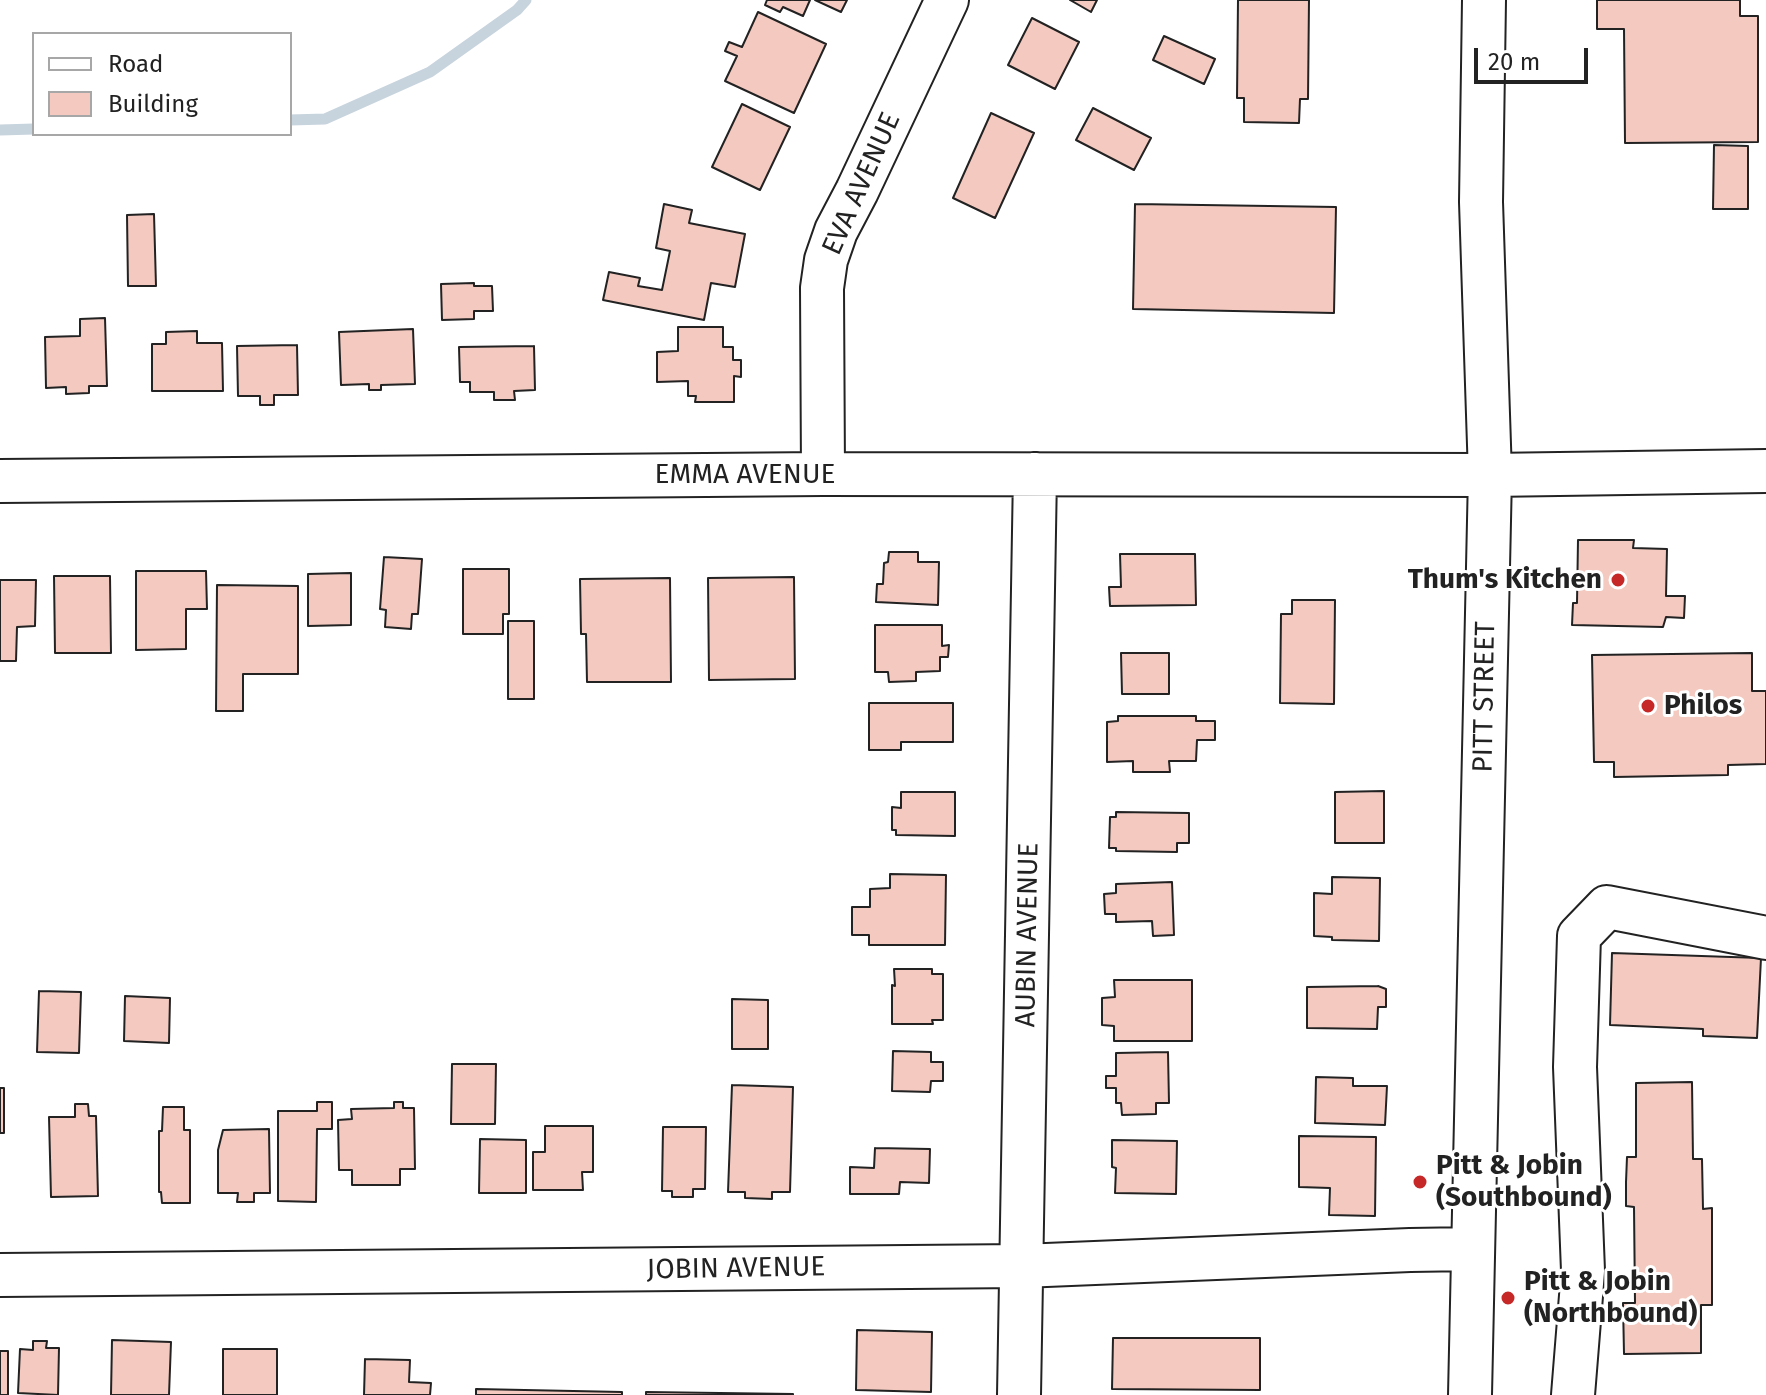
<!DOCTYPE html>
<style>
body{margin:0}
#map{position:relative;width:1766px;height:1395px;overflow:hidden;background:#fff;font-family:"Fira Sans",sans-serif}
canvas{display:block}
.legend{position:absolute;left:32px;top:32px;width:260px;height:104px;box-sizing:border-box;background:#fff;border:2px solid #a7a7a7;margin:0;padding:10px 14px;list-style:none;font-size:24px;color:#222}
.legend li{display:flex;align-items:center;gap:16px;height:40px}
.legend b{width:40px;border:2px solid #a7a7a7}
.scale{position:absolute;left:1474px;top:48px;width:114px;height:36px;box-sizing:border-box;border:4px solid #222;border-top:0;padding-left:10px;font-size:24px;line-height:28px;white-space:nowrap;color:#222;-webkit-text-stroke:6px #fff;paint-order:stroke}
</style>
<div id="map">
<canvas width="1766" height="1395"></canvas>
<ul class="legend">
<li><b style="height:10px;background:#fff"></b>Road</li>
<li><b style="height:22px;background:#f3c9c0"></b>Building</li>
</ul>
<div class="scale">20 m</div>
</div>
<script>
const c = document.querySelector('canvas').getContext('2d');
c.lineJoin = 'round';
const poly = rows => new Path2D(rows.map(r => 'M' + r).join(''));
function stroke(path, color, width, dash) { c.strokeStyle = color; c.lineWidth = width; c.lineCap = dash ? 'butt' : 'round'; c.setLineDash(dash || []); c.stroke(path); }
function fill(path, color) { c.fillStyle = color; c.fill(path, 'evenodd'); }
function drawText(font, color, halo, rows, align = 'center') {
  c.font = font + ' "Fira Sans",sans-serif'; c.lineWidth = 6; c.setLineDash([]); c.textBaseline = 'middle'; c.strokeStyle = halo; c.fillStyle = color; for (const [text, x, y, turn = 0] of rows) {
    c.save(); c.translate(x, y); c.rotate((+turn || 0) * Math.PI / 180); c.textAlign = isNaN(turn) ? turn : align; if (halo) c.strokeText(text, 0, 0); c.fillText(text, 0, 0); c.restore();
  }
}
stroke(poly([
 [290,120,325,119,430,72,517,10,526,0],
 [0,130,34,129]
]), '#c7d3dd', 11);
const building = poly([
 [767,0,810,0,803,16,783,7,780,12,765,5,767,0],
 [815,0,847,0,841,12,815,0],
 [1070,0,1097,0,1091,12,1070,0],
 [1238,0,1309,0,1308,99,1300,99,1299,123,1244,122,1244,98,1237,98,1238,0],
 [1597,0,1740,0,1740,16,1758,16,1758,142,1625,143,1624,29,1597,29,1597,0],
 [758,12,826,44,794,113,725,81,737,56,725,51,729,42,742,47,758,12],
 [1032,18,1079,42,1055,89,1008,65,1032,18],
 [1164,36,1215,59,1204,84,1153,60,1164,36],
 [742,104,790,127,760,190,712,167,742,104],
 [1093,108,1151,138,1134,170,1076,140,1093,108],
 [991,113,1034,133,995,218,953,198,991,113],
 [1714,145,1748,146,1748,209,1713,209,1714,145],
 [664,204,692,210,689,223,745,234,735,287,711,283,704,320,603,300,609,272,640,278,638,286,662,290,670,251,656,248,664,204],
 [1135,204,1336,207,1334,313,1133,309,1135,204],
 [154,214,156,286,128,286,127,215,154,214],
 [474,283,474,286,492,286,493,311,474,311,474,319,442,320,441,284,474,283],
 [105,318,107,386,89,386,89,393,66,394,66,387,46,388,45,337,80,336,80,319,105,318],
 [678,327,723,327,723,347,733,347,733,360,741,360,741,377,734,376,734,402,695,402,696,396,688,396,688,381,657,382,657,352,678,351,678,327],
 [413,329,415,384,381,385,381,390,369,390,369,384,341,385,339,332,413,329],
 [197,331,197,343,222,343,223,391,152,391,152,344,166,344,166,332,197,331],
 [297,345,298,395,274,395,274,405,260,405,260,396,238,396,237,346,297,345],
 [534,346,535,390,514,391,515,400,494,400,494,392,470,392,470,382,460,382,459,347,534,346],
 [1578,540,1634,540,1633,548,1667,549,1666,596,1685,596,1684,618,1666,617,1663,627,1572,625,1573,603,1577,603,1578,540],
 [889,552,918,552,918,562,939,562,938,605,876,602,877,584,883,584,884,563,888,562,889,552],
 [1120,554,1195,554,1196,605,1110,606,1109,587,1121,587,1120,554],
 [384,557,422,559,418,614,412,614,411,629,385,627,386,610,380,609,384,557],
 [463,569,509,569,509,614,503,614,503,634,463,634,463,569],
 [136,571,206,571,207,609,186,609,186,649,136,650,136,571],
 [351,573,351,625,308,626,308,574,351,573],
 [54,576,110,576,111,653,55,653,54,576],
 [794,577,795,679,709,680,708,578,794,577],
 [670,578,671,682,587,682,586,634,581,634,580,579,670,578],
 [0,580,36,580,35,626,17,627,16,661,0,661,0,580],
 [217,585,298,586,298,674,243,674,243,711,216,711,217,585],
 [1292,600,1335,600,1334,704,1280,703,1281,614,1292,614,1292,600],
 [508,621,534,621,534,699,508,699,508,621],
 [875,625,942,625,942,646,949,645,948,657,940,657,940,671,916,672,916,681,889,682,888,672,875,672,875,625],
 [1121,653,1169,653,1169,694,1122,694,1121,653],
 [1752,653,1752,691,1766,691,1766,764,1728,765,1728,775,1614,777,1614,762,1594,762,1592,655,1752,653],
 [869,703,953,703,953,742,901,742,901,750,869,750,869,703],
 [1118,716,1196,716,1196,721,1215,721,1215,740,1197,740,1196,761,1169,761,1170,772,1133,772,1133,761,1107,762,1107,722,1118,721,1118,716],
 [1384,791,1384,843,1335,843,1335,792,1384,791],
 [901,792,955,792,955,836,896,835,896,830,892,830,892,807,901,808,901,792],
 [1116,812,1189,813,1189,843,1177,843,1177,852,1116,851,1116,848,1109,848,1110,817,1116,817,1116,812],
 [890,874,946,875,945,945,869,945,869,935,852,935,852,907,870,907,870,889,890,888,890,874],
 [1332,877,1380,878,1379,941,1332,940,1332,937,1314,936,1314,893,1332,894,1332,877],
 [1172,882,1174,935,1153,936,1152,921,1116,922,1116,914,1105,914,1104,894,1116,893,1116,884,1172,882],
 [1612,953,1761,958,1757,1038,1703,1036,1703,1029,1610,1025,1612,953],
 [894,969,932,969,932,974,943,974,943,1020,932,1020,933,1024,892,1024,892,985,895,986,894,969],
 [1114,980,1192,980,1192,1041,1114,1041,1114,1026,1102,1025,1102,998,1115,997,1114,980],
 [1378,986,1386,989,1386,1007,1378,1007,1377,1029,1307,1028,1307,987,1378,986],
 [39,991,81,992,79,1053,37,1052,39,991],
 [125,996,170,998,169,1043,124,1041,125,996],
 [732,999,768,1000,768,1049,732,1049,732,999],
 [893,1051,931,1052,931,1062,943,1062,943,1081,931,1081,930,1092,892,1091,893,1051],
 [1168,1052,1169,1103,1156,1103,1156,1114,1122,1115,1121,1103,1116,1103,1116,1088,1106,1088,1106,1076,1116,1076,1116,1053,1168,1052],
 [452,1064,496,1064,495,1124,451,1124,452,1064],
 [1316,1077,1353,1078,1353,1086,1387,1086,1385,1125,1315,1123,1316,1077],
 [1692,1082,1693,1159,1702,1159,1703,1209,1712,1208,1712,1305,1701,1305,1701,1353,1624,1354,1623,1303,1635,1303,1634,1207,1626,1206,1626,1182,1627,1157,1636,1157,1636,1083,1692,1082],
 [732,1085,793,1087,790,1192,772,1192,772,1199,745,1198,745,1192,728,1192,732,1085],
 [0,1088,4,1088,4,1133,0,1133,0,1088],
 [317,1102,332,1102,332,1129,317,1129,316,1202,278,1201,278,1111,317,1111,317,1102],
 [394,1102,403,1102,403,1108,414,1108,415,1169,400,1169,400,1185,352,1185,352,1170,339,1170,338,1120,352,1119,351,1109,394,1108,394,1102],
 [75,1104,88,1104,89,1116,96,1116,98,1196,51,1197,49,1117,75,1117,75,1104],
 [163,1107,184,1107,184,1130,190,1130,190,1203,162,1203,161,1192,159,1192,159,1131,162,1131,163,1107],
 [545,1126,593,1126,593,1172,582,1172,583,1190,533,1190,533,1152,545,1152,545,1126],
 [663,1127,706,1127,705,1189,693,1189,693,1197,672,1197,672,1191,662,1191,663,1127],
 [269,1129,270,1193,254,1193,254,1202,237,1202,238,1193,218,1193,218,1150,223,1130,269,1129],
 [1299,1136,1376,1137,1375,1216,1329,1215,1330,1188,1299,1187,1299,1136],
 [480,1139,526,1140,526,1193,479,1193,480,1139],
 [1112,1140,1177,1141,1176,1194,1115,1193,1116,1168,1112,1167,1112,1140],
 [875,1148,930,1149,929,1183,900,1182,899,1194,850,1194,850,1167,874,1168,875,1148],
 [857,1330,932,1332,931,1392,856,1390,857,1330],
 [1113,1338,1260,1338,1260,1390,1112,1389,1113,1338],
 [112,1340,171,1342,169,1395,111,1395,112,1340],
 [33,1341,47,1341,46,1348,59,1348,58,1395,18,1393,20,1349,33,1350,33,1341],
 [223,1349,277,1349,277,1395,223,1395,223,1349],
 [0,1351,8,1351,8,1395,0,1395,0,1351],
 [365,1359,410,1360,409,1382,431,1383,430,1395,364,1395,365,1359],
 [476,1389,622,1392,622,1395,476,1395,476,1389],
 [646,1392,793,1394,793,1395,646,1395,646,1392]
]);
fill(building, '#f3c9c0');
stroke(building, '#222', 2);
const minor = poly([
 [823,474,822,288,826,260,836,231,857,191,947,0],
 [0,481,823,474,1490,475,1766,471],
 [0,1275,1022,1266,1410,1250,1472,1249],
 [1019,1395,1035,474],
 [1470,1395,1490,475,1481,202,1484,0],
 [1573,1395,1583,1271,1575,1067,1579,936,1607,907,1766,938]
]);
stroke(minor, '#222', 46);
stroke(minor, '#fff', 42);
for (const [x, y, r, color] of [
 [1618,580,8,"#c62828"],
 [1648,706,8,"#c62828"],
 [1420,1182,8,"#c62828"],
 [1508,1298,8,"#c62828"]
]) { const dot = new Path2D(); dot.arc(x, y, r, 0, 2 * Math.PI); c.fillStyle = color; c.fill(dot); stroke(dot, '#fff', 3); }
drawText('28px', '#222', '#fff', [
 ["EVA AVENUE",862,184,-66],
 ["EMMA AVENUE",745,475],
 ["PITT STREET",1485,697,-89],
 ["AUBIN AVENUE",1028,935,-89],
 ["JOBIN AVENUE",736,1269,-1]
]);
drawText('bold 28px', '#222', '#fff', [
 ["Thum's Kitchen",1602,580,"right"],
 ["Philos",1664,706],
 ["Pitt & Jobin",1436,1166],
 ["(Southbound)",1436,1198],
 ["Pitt & Jobin",1524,1282],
 ["(Northbound)",1524,1314]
], 'left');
</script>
